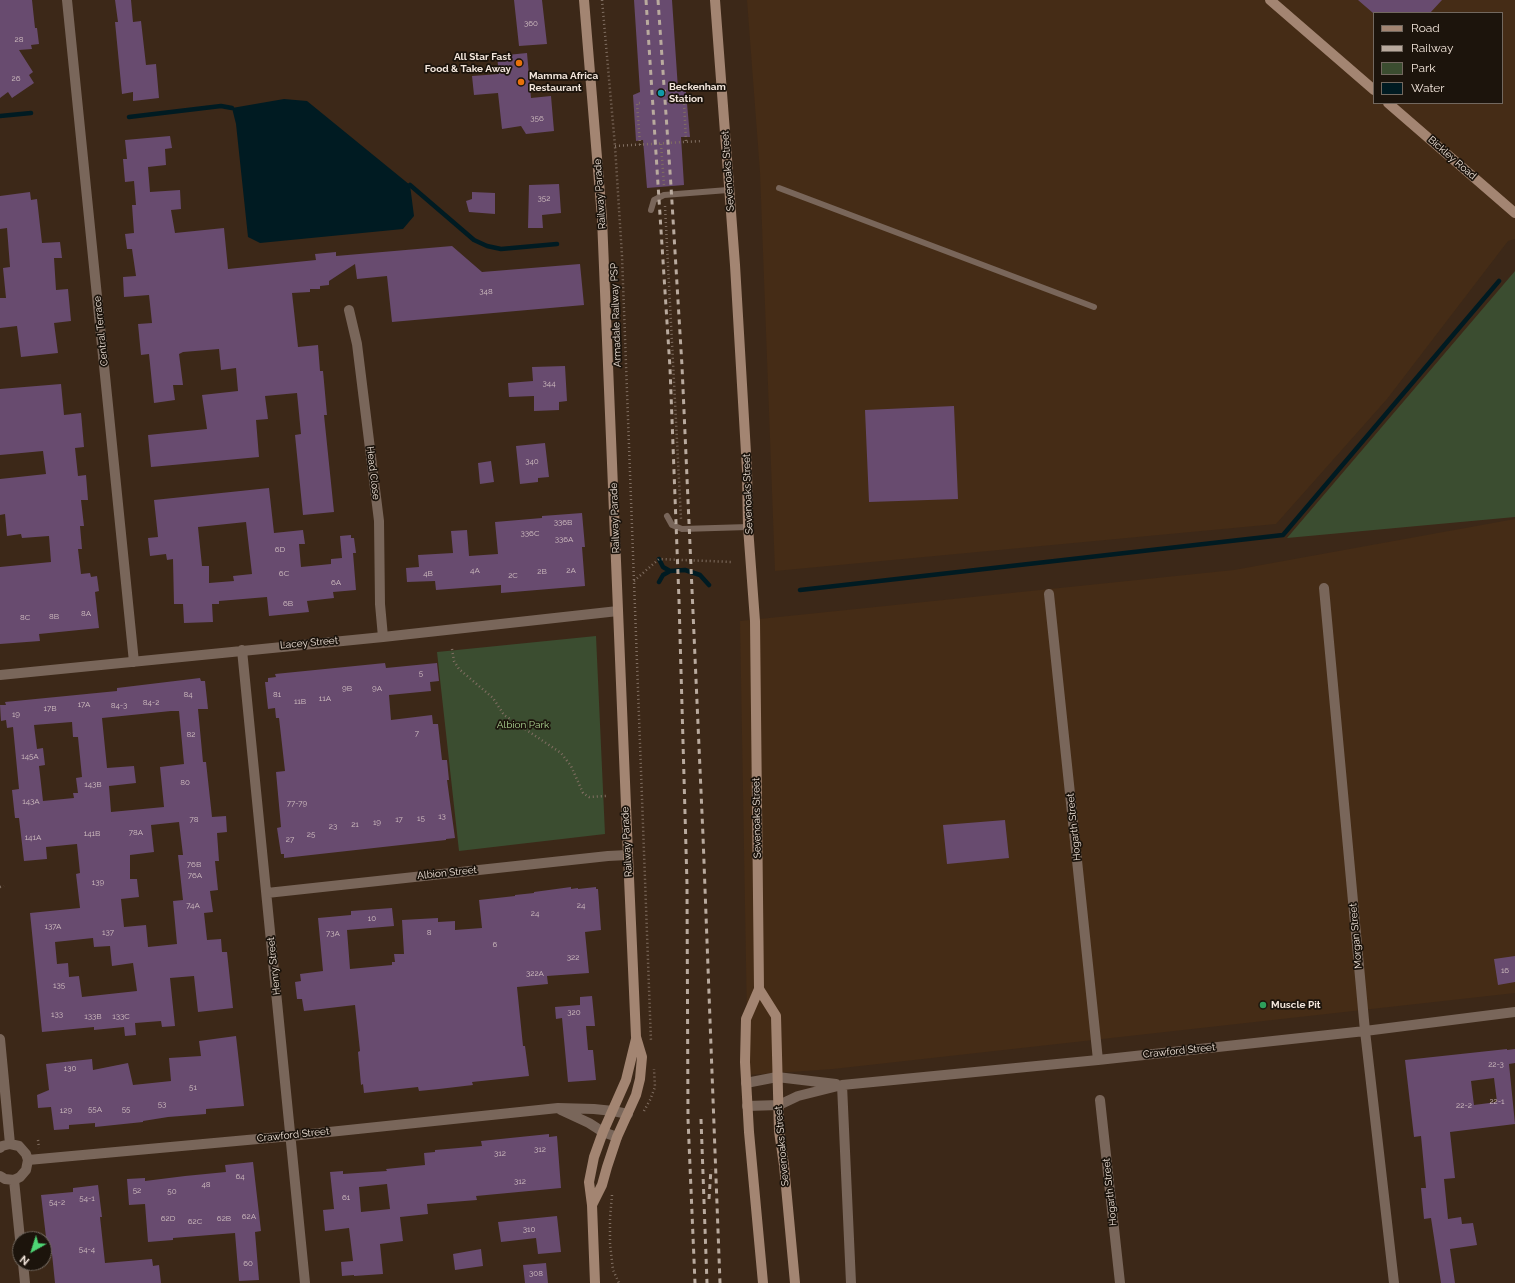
<!DOCTYPE html>
<style>
body{margin:0}
#map{position:relative;width:1515px;height:1283px;overflow:hidden;background:#3c2818;font-family:Raleway,sans-serif}
canvas{display:block}
.legend{position:absolute;left:1373px;top:12px;width:130px;height:92px;box-sizing:border-box;background:#1c140c;border:1px solid #72685f;margin:0;padding:5px 7px;list-style:none;font-size:12px;color:#f2e5db}
.legend li{display:flex;align-items:center;gap:8px;height:20px}
.legend b{width:20px;border:1px solid #72685f}
.north{position:absolute;left:12px;top:1231px;width:40px;height:40px;box-sizing:border-box;background:#1c140c;border:1px solid #72685f;border-radius:50%;rotate:219deg;font-size:11px;font-weight:700;line-height:16px;text-align:center;color:#f2e5db}
.north::after{content:'';display:block;margin:auto;width:14px;height:18px;background:#4ed675;clip-path:polygon(50% 0,100% 100%,50% 72%,0 100%)}
</style>
<div id="map">
<canvas width="1515" height="1283"></canvas>
<ul class="legend">
<li><b style="height:5px;background:#a38572"></b>Road</li>
<li><b style="height:5px;background:#b9aa9e"></b>Railway</li>
<li><b style="height:11px;background:#3b4d30"></b>Park</li>
<li><b style="height:11px;background:#001b22"></b>Water</li>
</ul>
<div class="north">N</div>
</div>
<script>
const c = document.querySelector('canvas').getContext('2d');
c.lineJoin = 'round';
function fill(path, color) { c.fillStyle = color; c.fill(path, 'evenodd'); }
const poly = rows => new Path2D(rows.map(r => 'M' + r).join(''));
function stroke(path, color, width, dash) { c.strokeStyle = color; c.lineWidth = width; c.lineCap = dash ? 'butt' : 'round'; c.setLineDash(dash || []); c.stroke(path); }
function drawText(font, color, halo, rows, align = 'center') {
  c.font = font + ' Raleway,sans-serif'; c.lineWidth = 3.5; c.setLineDash([]); c.textBaseline = 'middle'; c.strokeStyle = halo; c.fillStyle = color; for (const [text, x, y, turn = 0] of rows) {
    c.save(); c.translate(x, y); c.rotate((+turn || 0) * Math.PI / 180); c.textAlign = isNaN(turn) ? turn : align; if (halo) c.strokeText(text, 0, 0); c.fillText(text, 0, 0); c.restore();
  }
}
fill(poly([
 [747,0,1515,0,1515,239,1508,241,1387,399,1276,524,775,571,760,172],
 [1374,13,1502,13,1502,103,1374,103],
 [1515,519,1515,993,833,1069,748,1075,740,621,1234,570]
]), '#452c16');
fill(poly([
 [1515,271,1515,517,1287,538],
 [596,636,605,834,459,851,437,652]
]), '#3b4d30');
fill(poly([
 [284,99,307,101,410,185,414,216,403,229,260,243,248,237,236,124,232,108]
]), '#001b22');
stroke(poly([
 [0,116,31,113],
 [129,117,221,106,232,108],
 [410,185,474,240,487,246,501,249,557,244],
 [659,559,663,567,670,571,685,570,700,575,709,585],
 [659,582,663,575,670,571],
 [800,590,1283,535,1499,281]
]), '#001b22', 4.5);
fill(poly([
 [0,0,32,0,35,28,37,28,39,44,31,45,32,49,19,50,33,72,29,75,34,83,12,98,8,92,0,98],
 [115,0,131,0,133,22,141,21,146,65,156,64,159,98,133,101,133,92,122,94,115,22,118,22],
 [514,0,542,0,547,44,519,46],
 [634,0,672,0,678,89,686,92,690,137,681,137,684,185,647,188,643,140,636,141,633,95,640,92],
 [1358,0,1442,0,1430,13,1373,13],
 [527,53,531,98,551,96,554,131,526,134,521,126,502,129,498,93,474,95,472,76,499,74,497,56],
 [170,136,172,148,165,149,166,165,148,167,150,192,180,190,181,209,171,210,175,233,224,228,228,269,316,260,315,254,336,252,336,256,452,246,482,272,580,264,584,305,392,322,387,276,357,279,355,264,329,281,329,285,320,286,320,289,310,289,310,292,292,293,298,347,318,345,320,371,323,371,327,415,324,415,334,512,303,515,295,435,301,434,297,393,265,396,268,419,256,420,259,457,151,467,148,435,207,429,202,395,238,391,236,368,221,370,219,349,183,352,179,354,183,385,173,385,175,400,154,403,149,354,141,355,138,324,152,323,149,295,124,297,123,277,136,276,132,249,127,249,125,234,134,233,132,205,136,205,134,181,125,182,123,159,127,159,125,140],
 [559,184,561,213,542,215,543,228,528,228,529,185],
 [30,192,31,200,37,199,42,243,60,242,62,258,54,258,56,290,68,289,71,321,54,323,58,353,21,357,17,326,0,328,0,298,6,298,3,268,10,267,7,228,0,229,0,196],
 [472,192,495,193,495,214,469,212,466,201,472,199],
 [565,366,567,401,559,402,559,410,534,411,534,396,509,397,508,383,533,381,532,367],
 [61,384,64,415,81,413,84,447,75,448,78,476,86,475,88,500,81,500,84,526,80,526,82,549,78,549,81,574,90,573,91,577,97,576,99,591,95,592,99,628,39,634,40,641,0,644,0,567,51,562,49,536,22,538,21,534,7,536,5,514,0,515,0,479,46,474,43,451,0,455,0,389],
 [954,406,958,499,869,502,865,410],
 [545,443,549,477,538,478,538,482,520,484,516,446],
 [491,461,494,482,480,484,478,463],
 [269,488,274,533,303,530,305,544,299,544,301,567,331,564,331,559,342,558,340,536,351,535,351,538,354,538,356,553,353,553,356,590,333,592,334,598,307,601,309,612,269,616,267,597,219,601,219,604,212,604,213,622,184,623,183,604,174,604,173,559,167,560,166,554,150,556,148,538,158,537,154,500],
 [246,522,252,574,233,576,234,581,209,583,209,566,202,566,198,527],
 [582,513,585,547,582,547,585,586,501,593,501,585,436,590,435,581,407,582,406,568,419,567,418,555,453,553,451,531,467,530,469,556,498,554,495,522,542,518,542,516],
 [385,663,386,668,437,663,439,681,430,682,431,691,389,695,391,720,432,715,433,724,438,724,442,760,447,760,449,780,447,780,455,838,446,839,446,840,284,858,284,854,281,854,277,828,281,827,276,772,285,771,279,718,276,718,275,708,268,709,265,682,268,682,268,678,276,677,275,674],
 [200,678,201,681,205,681,208,709,198,709,203,762,206,762,212,817,226,816,227,832,217,833,219,861,215,861,218,890,210,891,213,912,204,913,207,940,221,939,222,952,227,952,233,1008,198,1012,194,976,170,978,175,1026,162,1027,161,1021,135,1023,136,1035,125,1036,124,1027,94,1030,94,1027,42,1032,30,913,80,908,76,874,80,873,77,844,46,847,47,859,24,861,19,818,15,818,12,790,19,789,13,727,7,728,6,720,1,721,0,705,6,705,5,702,117,691,117,688],
 [171,711,179,711,184,764,160,767,164,807,111,812,109,786,136,783,134,766,107,768,102,718],
 [72,722,73,737,78,737,82,777,76,778,78,793,73,793,74,798,43,801,39,766,45,765,43,748,37,749,34,725],
 [179,822,183,855,178,855,183,900,173,901,177,944,148,947,146,925,124,927,121,899,139,897,137,879,130,879,130,855,154,852,151,825],
 [93,938,94,947,110,946,112,966,133,963,137,991,82,997,79,976,69,977,68,963,57,964,55,942],
 [1005,820,1009,858,947,864,943,825],
 [571,887,571,889,578,888,578,889,596,887,596,889,598,889,601,930,585,932,589,973,547,976,548,984,517,987,523,1046,525,1046,529,1076,472,1082,473,1085,439,1089,419,1091,418,1087,364,1093,363,1084,361,1085,358,1052,360,1051,355,1005,304,1011,302,999,297,999,295,982,301,981,300,974,323,971,318,918,351,915,351,911,392,908,394,926,347,930,350,969,392,965,392,962,395,962,394,954,404,954,402,920,438,918,438,922,455,921,455,930,482,928,479,900,515,896,515,895,534,893,534,892],
 [1515,956,1515,982,1498,985,1494,959],
 [592,996,595,1026,586,1026,588,1050,593,1050,596,1080,568,1082,562,1018,556,1019,555,1007,580,1005,580,997],
 [236,1036,244,1106,206,1109,206,1114,168,1117,143,1121,143,1122,95,1127,95,1123,69,1125,69,1129,54,1130,51,1107,38,1108,37,1095,49,1090,46,1064,92,1059,93,1070,128,1063,133,1085,171,1081,169,1058,201,1056,199,1041],
 [1507,1049,1507,1050,1515,1049,1515,1063,1509,1064,1515,1124,1450,1132,1455,1178,1444,1179,1448,1219,1461,1217,1462,1224,1473,1223,1477,1245,1450,1249,1455,1283,1441,1283,1431,1218,1424,1219,1421,1188,1426,1188,1421,1136,1414,1137,1405,1060],
 [1494,1078,1497,1102,1474,1105,1471,1081],
 [549,1134,549,1137,557,1136,561,1188,476,1196,477,1200,427,1204,428,1214,400,1217,403,1241,380,1244,383,1274,354,1276,354,1275,342,1276,341,1262,353,1261,349,1228,325,1231,323,1210,334,1209,330,1172,343,1171,343,1174,387,1171,386,1169,425,1165,424,1153,435,1152,435,1150,482,1146,481,1141],
 [387,1184,390,1209,361,1212,359,1187],
 [253,1162,261,1231,255,1232,259,1280,239,1281,235,1233,173,1238,173,1240,148,1242,145,1204,129,1205,127,1179,145,1178,145,1181,185,1176,226,1172,225,1165],
 [98,1185,102,1217,100,1217,105,1263,152,1259,153,1266,159,1265,161,1283,55,1283,52,1254,48,1254,41,1195,73,1192,73,1188],
 [557,1216,561,1252,538,1254,536,1238,501,1242,498,1222],
 [481,1249,483,1266,455,1270,453,1254],
 [546,1263,548,1283,525,1283,523,1265]
]), '#684b6f');
stroke(poly([
 [602,0,615,146,622,256,651,1042],
 [679,102,684,101,686,142],
 [661,144,664,185],
 [640,145,637,103,641,103],
 [615,146,702,141],
 [665,206,681,519],
 [634,581,659,559,732,562],
 [452,649,454,661,459,669,493,698,504,715,561,753,571,766,583,793,589,797,606,796],
 [0,887,4,886],
 [644,1111,650,1100,655,1087,654,1069],
 [38,1140,39,1148],
 [612,1195,610,1218,610,1244,613,1270,619,1283]
]), '#816f62', 2.5, [1, 3]);
stroke(poly([
 [779,188,1094,307],
 [651,210,654,200,664,195,728,190],
 [667,516,672,525,682,529,748,527]
]), '#79665a', 6);
stroke(poly([
 [67,0,134,662],
 [349,310,357,344,379,521,380,604,383,637],
 [1324,588,1365,1031,1394,1283],
 [1049,594,1098,1060],
 [242,650,305,1283],
 [0,675,383,637,618,611],
 [267,893,608,856,628,855],
 [0,1039,10,1144],
 [746,1083,777,1077,836,1084],
 [842,1085,851,1283],
 [1100,1100,1120,1283],
 [747,1106,779,1105,798,1096,842,1085,1098,1060,1365,1031,1515,1012],
 [561,1110,589,1123,603,1132,617,1137],
 [0,1148,2,1146,10,1144,19,1146,26,1154,28,1160,26,1170,20,1177,14,1180,5,1179,0,1176],
 [28,1160,291,1136,558,1108,594,1109,613,1111,628,1114],
 [14,1180,20,1239],
 [23,1263,25,1283]
]), '#79665a', 10);
stroke(poly([
 [584,0,602,218,628,855,636,1037,642,1057,640,1079,636,1095,617,1137,607,1167,602,1185,592,1205],
 [715,0,735,265,747,470,748,527,755,621,759,989,746,1019,745,1062,749,1132,763,1283],
 [1270,0,1374,90],
 [1388,103,1515,213],
 [759,989,776,1016,779,1131,784,1165,795,1283],
 [595,1283,592,1205,589,1182,594,1157,603,1132,626,1080,636,1039]
]), '#a38572', 10);
stroke(poly([
 [646,0,670,368,679,600,687,884,688,1119,695,1283],
 [658,0,671,186,682,366,703,836,720,1283],
 [701,1119,707,1283],
 [709,1199,711,1169]
]), '#b9aa9e', 3, [5, 5]);
for (const [x, y, r, color] of [
 [519,63,4,"#e8710a"],
 [521,82,4,"#e8710a"],
 [661,93,4,"#0f9aa8"],
 [1263,1005,4,"#2e9e5b"]
]) { const dot = new Path2D(); dot.arc(x, y, r, 0, 2 * Math.PI); c.fillStyle = color; c.fill(dot); stroke(dot, '#1c140c', 1.5); }
drawText('8px', '#d0bec0', null, [
 ["360",531,24],
 ["28",19,40],
 ["26",16,79],
 ["356",537,119],
 ["352",544,199],
 ["348",486,292],
 ["344",549,384],
 ["340",532,462],
 ["336B",563,523],
 ["336C",530,534],
 ["336A",564,540],
 ["6D",280,550],
 ["4A",475,571],
 ["2A",571,571],
 ["2B",542,572],
 ["6C",284,574],
 ["4B",428,574],
 ["2C",513,576],
 ["6A",336,583],
 ["6B",288,604],
 ["8A",86,614],
 ["8B",54,617],
 ["8C",25,618],
 ["5",421,674],
 ["9B",347,689],
 ["9A",377,689],
 ["84",188,695],
 ["81",277,695],
 ["11A",325,699],
 ["11B",300,702],
 ["84-2",151,703],
 ["17A",84,705],
 ["84-3",119,706],
 ["17B",50,709],
 ["19",16,715],
 ["7",417,734],
 ["82",191,735],
 ["145A",30,757],
 ["80",185,783],
 ["143B",93,785],
 ["143A",31,802],
 ["77-79",297,804],
 ["13",442,817],
 ["15",421,819],
 ["78",194,820],
 ["17",399,820],
 ["19",377,823],
 ["21",355,825],
 ["23",333,827],
 ["78A",136,833],
 ["141B",92,834],
 ["25",311,835],
 ["141A",33,838],
 ["27",290,840],
 ["76B",194,865],
 ["76A",195,876],
 ["139",98,883],
 ["74A",193,906],
 ["24",581,906],
 ["24",535,914],
 ["10",372,919],
 ["137A",53,927],
 ["137",108,933],
 ["8",429,933],
 ["73A",333,934],
 ["6",495,945],
 ["322",573,958],
 ["16",1505,971],
 ["322A",535,974],
 ["135",59,986],
 ["320",574,1013],
 ["133",57,1015],
 ["133B",93,1017],
 ["133C",121,1017],
 ["22-3",1496,1065],
 ["130",70,1069],
 ["51",193,1088],
 ["22-1",1497,1102],
 ["53",162,1105],
 ["22-2",1464,1106],
 ["55A",95,1110],
 ["55",126,1110],
 ["129",66,1111],
 ["312",540,1150],
 ["312",500,1154],
 ["64",240,1177],
 ["312",520,1182],
 ["48",206,1185],
 ["52",137,1191],
 ["50",172,1192],
 ["61",346,1198],
 ["54-1",87,1199],
 ["54-2",57,1203],
 ["62A",249,1217],
 ["62D",168,1219],
 ["62B",224,1219],
 ["62C",195,1222],
 ["310",529,1230],
 ["54-4",87,1250],
 ["60",248,1264],
 ["308",536,1274]
]);
drawText('bold 10px', '#f2e5db', '#1c140c', [
 ["All Star Fast",511,57,"right"],
 ["Food & Take Away",511,69,"right"],
 ["Mamma Africa",529,76],
 ["Restaurant",529,88],
 ["Beckenham",669,87],
 ["Station",669,99],
 ["Muscle Pit",1271,1005]
], 'left');
drawText('10px', '#f2e5db', '#1c140c', [
 ["Bickley Road",1452,158,41],
 ["Sevenoaks Street",728,171,-94],
 ["Railway Parade",600,194,-94],
 ["Armadale Railway PSP",616,315,-92],
 ["Central Terrace",101,331,-96],
 ["Head Close",373,473,83],
 ["Sevenoaks Street",748,494,-92],
 ["Railway Parade",615,518,-92],
 ["Lacey Street",309,643,-5],
 ["Sevenoaks Street",757,818,-91],
 ["Hogarth Street",1074,827,-96],
 ["Railway Parade",627,842,-93],
 ["Albion Street",447,873,-6],
 ["Morgan Street",1356,936,-95],
 ["Henry Street",274,966,-96],
 ["Crawford Street",1179,1051,-6],
 ["Crawford Street",293,1135,-6],
 ["Sevenoaks Street",782,1146,-95],
 ["Hogarth Street",1110,1192,-96]
]);
drawText('10px', '#abd392', '#1c140c', [
 ["Albion Park",523,725]
]);
</script>
